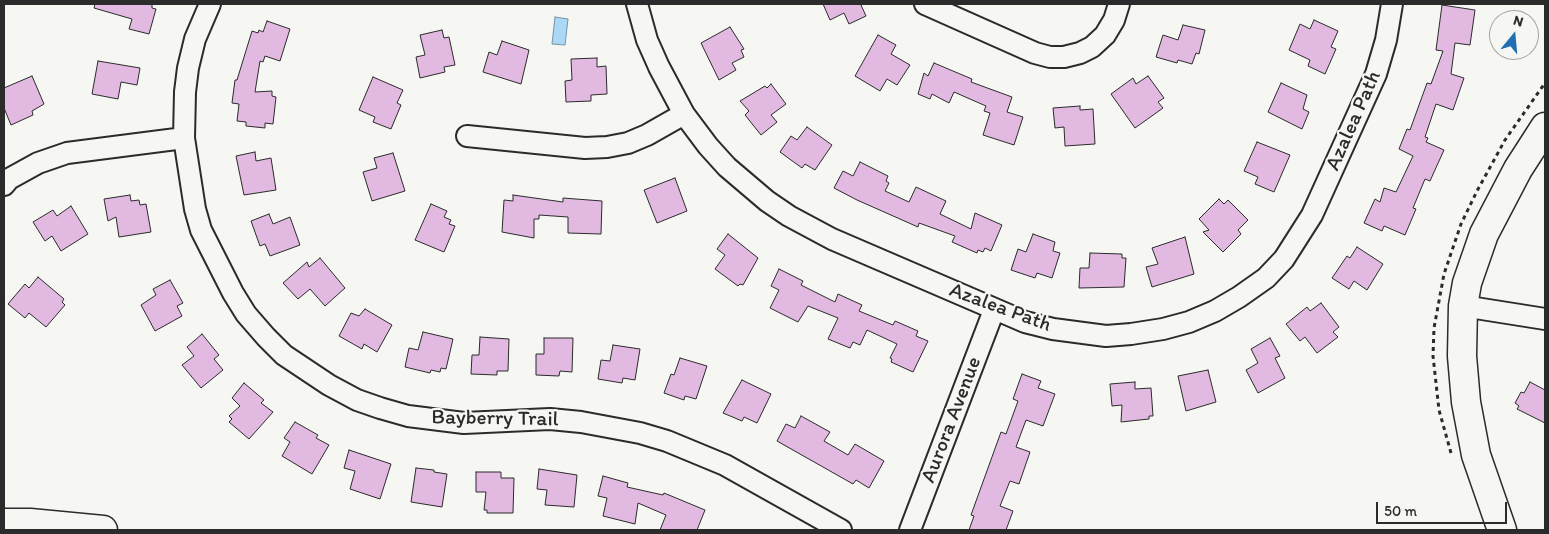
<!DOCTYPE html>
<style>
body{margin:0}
#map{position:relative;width:1549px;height:534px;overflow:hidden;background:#f6f6f2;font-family:Itim,sans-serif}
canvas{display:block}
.frame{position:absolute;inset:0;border:5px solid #2b2b2b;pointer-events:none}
.north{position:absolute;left:1489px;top:10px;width:50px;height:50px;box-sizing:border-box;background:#f6f6f2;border:1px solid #a5a5a2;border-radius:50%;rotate:17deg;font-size:14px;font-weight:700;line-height:20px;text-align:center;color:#2b2b2b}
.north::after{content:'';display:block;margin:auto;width:18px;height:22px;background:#1f6fb2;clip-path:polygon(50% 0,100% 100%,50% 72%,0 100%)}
.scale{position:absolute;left:1376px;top:502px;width:131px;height:22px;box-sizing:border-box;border:2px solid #2b2b2b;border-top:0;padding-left:6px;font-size:15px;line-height:18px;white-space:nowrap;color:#2b2b2b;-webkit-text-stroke:4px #f6f6f2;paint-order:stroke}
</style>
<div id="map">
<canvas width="1549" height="534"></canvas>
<div class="frame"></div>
<div class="north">N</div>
<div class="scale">50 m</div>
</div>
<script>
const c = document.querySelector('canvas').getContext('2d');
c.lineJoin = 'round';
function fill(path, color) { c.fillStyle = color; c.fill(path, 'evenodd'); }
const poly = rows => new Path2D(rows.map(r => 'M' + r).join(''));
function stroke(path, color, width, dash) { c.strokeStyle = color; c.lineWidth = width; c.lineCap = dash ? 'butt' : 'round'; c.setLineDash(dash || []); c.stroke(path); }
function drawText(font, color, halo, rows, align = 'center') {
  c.font = font + ' Itim,sans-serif'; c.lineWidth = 4.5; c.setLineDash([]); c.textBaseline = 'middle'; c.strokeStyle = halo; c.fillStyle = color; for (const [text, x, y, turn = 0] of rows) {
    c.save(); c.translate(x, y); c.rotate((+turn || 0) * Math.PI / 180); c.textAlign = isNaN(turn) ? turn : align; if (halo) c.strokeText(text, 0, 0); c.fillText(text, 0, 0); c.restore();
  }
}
const water = poly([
 [555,17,568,19,565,45,552,44,555,17]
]);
fill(water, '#aad8f6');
stroke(water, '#7793a5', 1);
const building = poly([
 [95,4,152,4,152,8,156,9,149,34,129,29,132,19,94,8,95,4],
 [823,4,864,4,861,5,866,16,849,24,844,13,830,20,823,4],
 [1442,5,1475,10,1470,45,1455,43,1451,74,1464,78,1453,110,1436,104,1425,137,1428,138,1426,142,1444,150,1430,181,1425,179,1413,208,1416,209,1405,235,1384,226,1382,231,1364,223,1375,199,1380,202,1384,188,1396,192,1413,156,1399,149,1407,129,1410,130,1427,83,1431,84,1443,51,1436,50,1442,5],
 [1314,20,1338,31,1331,47,1336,49,1325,74,1308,66,1310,60,1289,50,1300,24,1310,29,1314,20],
 [267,21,290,29,280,61,265,56,263,62,260,61,255,92,272,91,272,96,276,97,273,124,265,123,265,128,246,126,246,122,237,121,239,104,232,103,235,80,237,80,252,31,258,33,259,30,263,32,267,21],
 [1183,25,1205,30,1199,54,1196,53,1192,64,1178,60,1177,63,1156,57,1163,35,1178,40,1183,25],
 [730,27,744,49,741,50,744,57,732,63,736,70,719,80,701,43,730,27],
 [442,30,444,38,449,37,455,65,444,67,445,72,420,78,416,57,425,55,420,35,442,30],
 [878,35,896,45,891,54,910,65,897,85,887,79,880,91,855,76,878,35],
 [502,41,529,50,521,84,483,72,489,52,497,55,502,41],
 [597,58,597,67,606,66,607,94,591,95,591,101,566,102,565,81,572,80,571,59,597,58],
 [98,61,140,68,137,85,121,82,118,99,92,94,98,61],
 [934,63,972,79,971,82,1012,97,1007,112,1023,117,1014,145,983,135,990,113,984,111,986,106,954,92,949,103,932,94,930,99,918,94,924,73,928,76,934,63],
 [32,76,44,104,32,111,33,115,11,125,4,108,4,88,32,76],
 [1148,76,1164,98,1158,102,1163,108,1135,128,1111,94,1133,78,1136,84,1148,76],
 [373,77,403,90,397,103,401,105,391,129,373,122,375,117,359,110,373,77],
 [1281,83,1307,95,1303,109,1309,112,1302,129,1268,112,1281,83],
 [771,84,786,104,771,115,777,122,761,135,745,115,749,111,740,101,765,86,767,88,771,84],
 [1080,106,1080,110,1093,109,1095,144,1065,146,1064,127,1055,128,1053,108,1080,106],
 [807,127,832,145,815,170,805,164,802,168,780,152,791,136,797,140,807,127],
 [1257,142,1290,155,1274,192,1255,184,1258,177,1244,171,1257,142],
 [255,152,256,161,271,158,276,190,244,195,236,156,255,152],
 [393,153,405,191,372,201,363,172,377,168,374,158,393,153],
 [860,162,888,176,886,181,889,183,885,191,909,202,916,187,946,201,940,214,971,229,975,213,1002,225,991,251,985,248,983,252,978,250,977,253,952,242,955,236,919,223,918,227,857,200,834,188,843,171,853,176,860,162],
 [675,178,687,211,657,223,644,190,675,178],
 [130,195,131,201,139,200,140,205,146,204,151,232,119,237,116,217,108,221,104,199,130,195],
 [513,195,563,202,563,198,602,201,601,234,568,233,568,217,539,215,539,219,534,219,534,238,502,232,504,200,513,201,513,195],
 [1219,199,1224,204,1228,200,1248,220,1238,230,1241,234,1223,252,1203,232,1209,230,1199,219,1219,199],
 [431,204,447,211,444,217,451,220,449,224,455,226,444,252,415,240,431,204],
 [71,206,88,234,61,251,52,236,45,241,33,222,53,210,57,216,71,206],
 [269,214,273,224,290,217,300,245,270,256,265,244,260,246,251,221,269,214],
 [728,234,758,258,743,285,740,284,738,286,715,269,725,255,717,249,728,234],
 [1033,234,1055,242,1053,251,1060,253,1052,278,1037,273,1035,278,1011,270,1018,249,1026,252,1033,234],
 [1185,237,1194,274,1152,287,1146,267,1158,264,1152,248,1185,237],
 [1357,247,1383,264,1367,290,1354,281,1349,289,1332,278,1347,256,1350,258,1357,247],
 [1090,253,1122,254,1122,258,1126,258,1124,287,1079,288,1080,268,1089,268,1090,253],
 [320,258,345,288,325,306,310,289,298,299,283,283,307,262,309,267,320,258],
 [779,269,803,281,801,285,835,302,838,294,862,305,859,311,893,325,895,321,918,331,916,336,928,341,913,372,891,362,892,359,890,358,897,344,867,330,860,345,853,342,850,348,828,339,838,318,808,306,798,322,770,308,779,290,771,286,779,269],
 [38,277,64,299,62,302,65,305,46,327,29,313,25,318,8,304,25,284,29,288,38,277],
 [170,280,183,303,177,306,182,316,155,331,141,305,156,295,153,289,170,280],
 [1321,303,1339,327,1333,332,1338,337,1317,353,1305,337,1300,341,1286,324,1307,307,1310,311,1321,303],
 [365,309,392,325,377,352,364,344,362,349,339,336,351,313,359,316,365,309],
 [423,332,453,339,446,369,441,368,440,372,431,370,430,373,405,367,409,348,418,350,423,332],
 [202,334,219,355,214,359,223,370,201,388,182,365,194,356,187,347,202,334],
 [480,337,509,339,508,371,497,371,497,375,471,374,472,355,479,355,480,337],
 [544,338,573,338,572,372,560,371,559,376,536,375,536,354,544,354,544,338],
 [1270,338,1280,356,1275,358,1285,378,1258,393,1246,370,1258,363,1251,349,1270,338],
 [613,345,640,349,635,380,623,378,622,383,598,379,601,360,610,361,613,345],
 [680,358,707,366,696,399,685,396,684,400,664,393,671,374,674,375,680,358],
 [1208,370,1216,402,1186,411,1178,376,1208,370],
 [1022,374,1041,381,1038,388,1055,394,1043,426,1026,420,1016,447,1030,452,1019,484,1010,481,1000,506,1013,511,1006,530,969,530,974,516,971,515,1001,432,1006,434,1018,401,1013,399,1022,374],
 [742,380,771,394,757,423,744,417,742,421,723,413,742,380],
 [1135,382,1135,389,1151,388,1153,416,1149,416,1149,419,1121,422,1122,405,1112,406,1110,384,1135,382],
 [1530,382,1545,390,1545,423,1517,409,1519,406,1515,403,1521,392,1524,393,1530,382],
 [244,383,264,400,261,403,273,412,249,439,229,422,232,419,229,416,240,406,232,398,244,383],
 [801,416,830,432,824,441,848,455,855,444,884,461,869,488,856,480,853,484,777,441,786,424,795,428,801,416],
 [295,422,318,435,316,438,329,445,312,474,282,456,290,442,284,438,295,422],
 [349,450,391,464,380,499,350,489,355,471,344,468,349,450],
 [416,468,434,470,434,472,447,474,442,507,411,502,416,468],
 [539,469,577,475,574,507,545,505,547,490,537,489,539,469],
 [476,472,501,472,501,478,514,478,513,513,487,513,487,510,484,510,486,492,476,492,476,472],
 [603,476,628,483,627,487,663,495,664,493,705,510,697,530,660,530,666,515,638,503,635,524,603,516,607,498,598,496,603,476]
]);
fill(building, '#e1b9e1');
stroke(building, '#2b2b2b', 1);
const street = poly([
 [210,4,195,39,188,68,185,92,184,138,195,209,201,230,233,293,246,314,266,337,284,355,329,385,357,400,380,408,408,416,464,423,550,419,581,422,640,433,667,441,725,465,841,530],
 [637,4,647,40,659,67,684,114,708,146,727,167,767,201,789,216,832,239,1025,322,1053,329,1106,336,1131,334,1163,329,1189,322,1215,311,1239,297,1266,278,1284,259,1312,215,1376,74,1386,40,1392,4],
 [925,4,1035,53,1050,57,1064,57,1080,53,1092,47,1105,35,1114,20,1119,4],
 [467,136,585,148,607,147,628,143,647,135,684,114],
 [4,185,9,179,38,163,67,153,184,138],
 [1463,306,1545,319],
 [910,530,994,310]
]);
const secondary = poly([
 [1502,530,1476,455,1466,402,1462,356,1463,306,1467,283,1484,234,1518,169,1545,127]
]);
const highway = poly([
 [4,523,30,523,103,530]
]);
stroke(street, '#2b2b2b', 24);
stroke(secondary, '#2b2b2b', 31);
stroke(highway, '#2b2b2b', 31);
stroke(poly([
 [1451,453,1439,410,1433,356,1434,328,1444,274,1461,224,1477,191,1505,140,1545,83]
]), '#2b2b2b', 3, [4, 4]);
stroke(street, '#f6f6f2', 20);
stroke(secondary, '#f6f6f2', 28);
stroke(highway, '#f6f6f2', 28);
drawText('21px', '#2b2b2b', '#f6f6f2', [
 ["Azalea Path",1354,121,-66],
 ["Azalea Path",1000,308,20],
 ["Bayberry Trail",495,419,1],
 ["Aurora Avenue",952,420,-69]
]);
</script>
